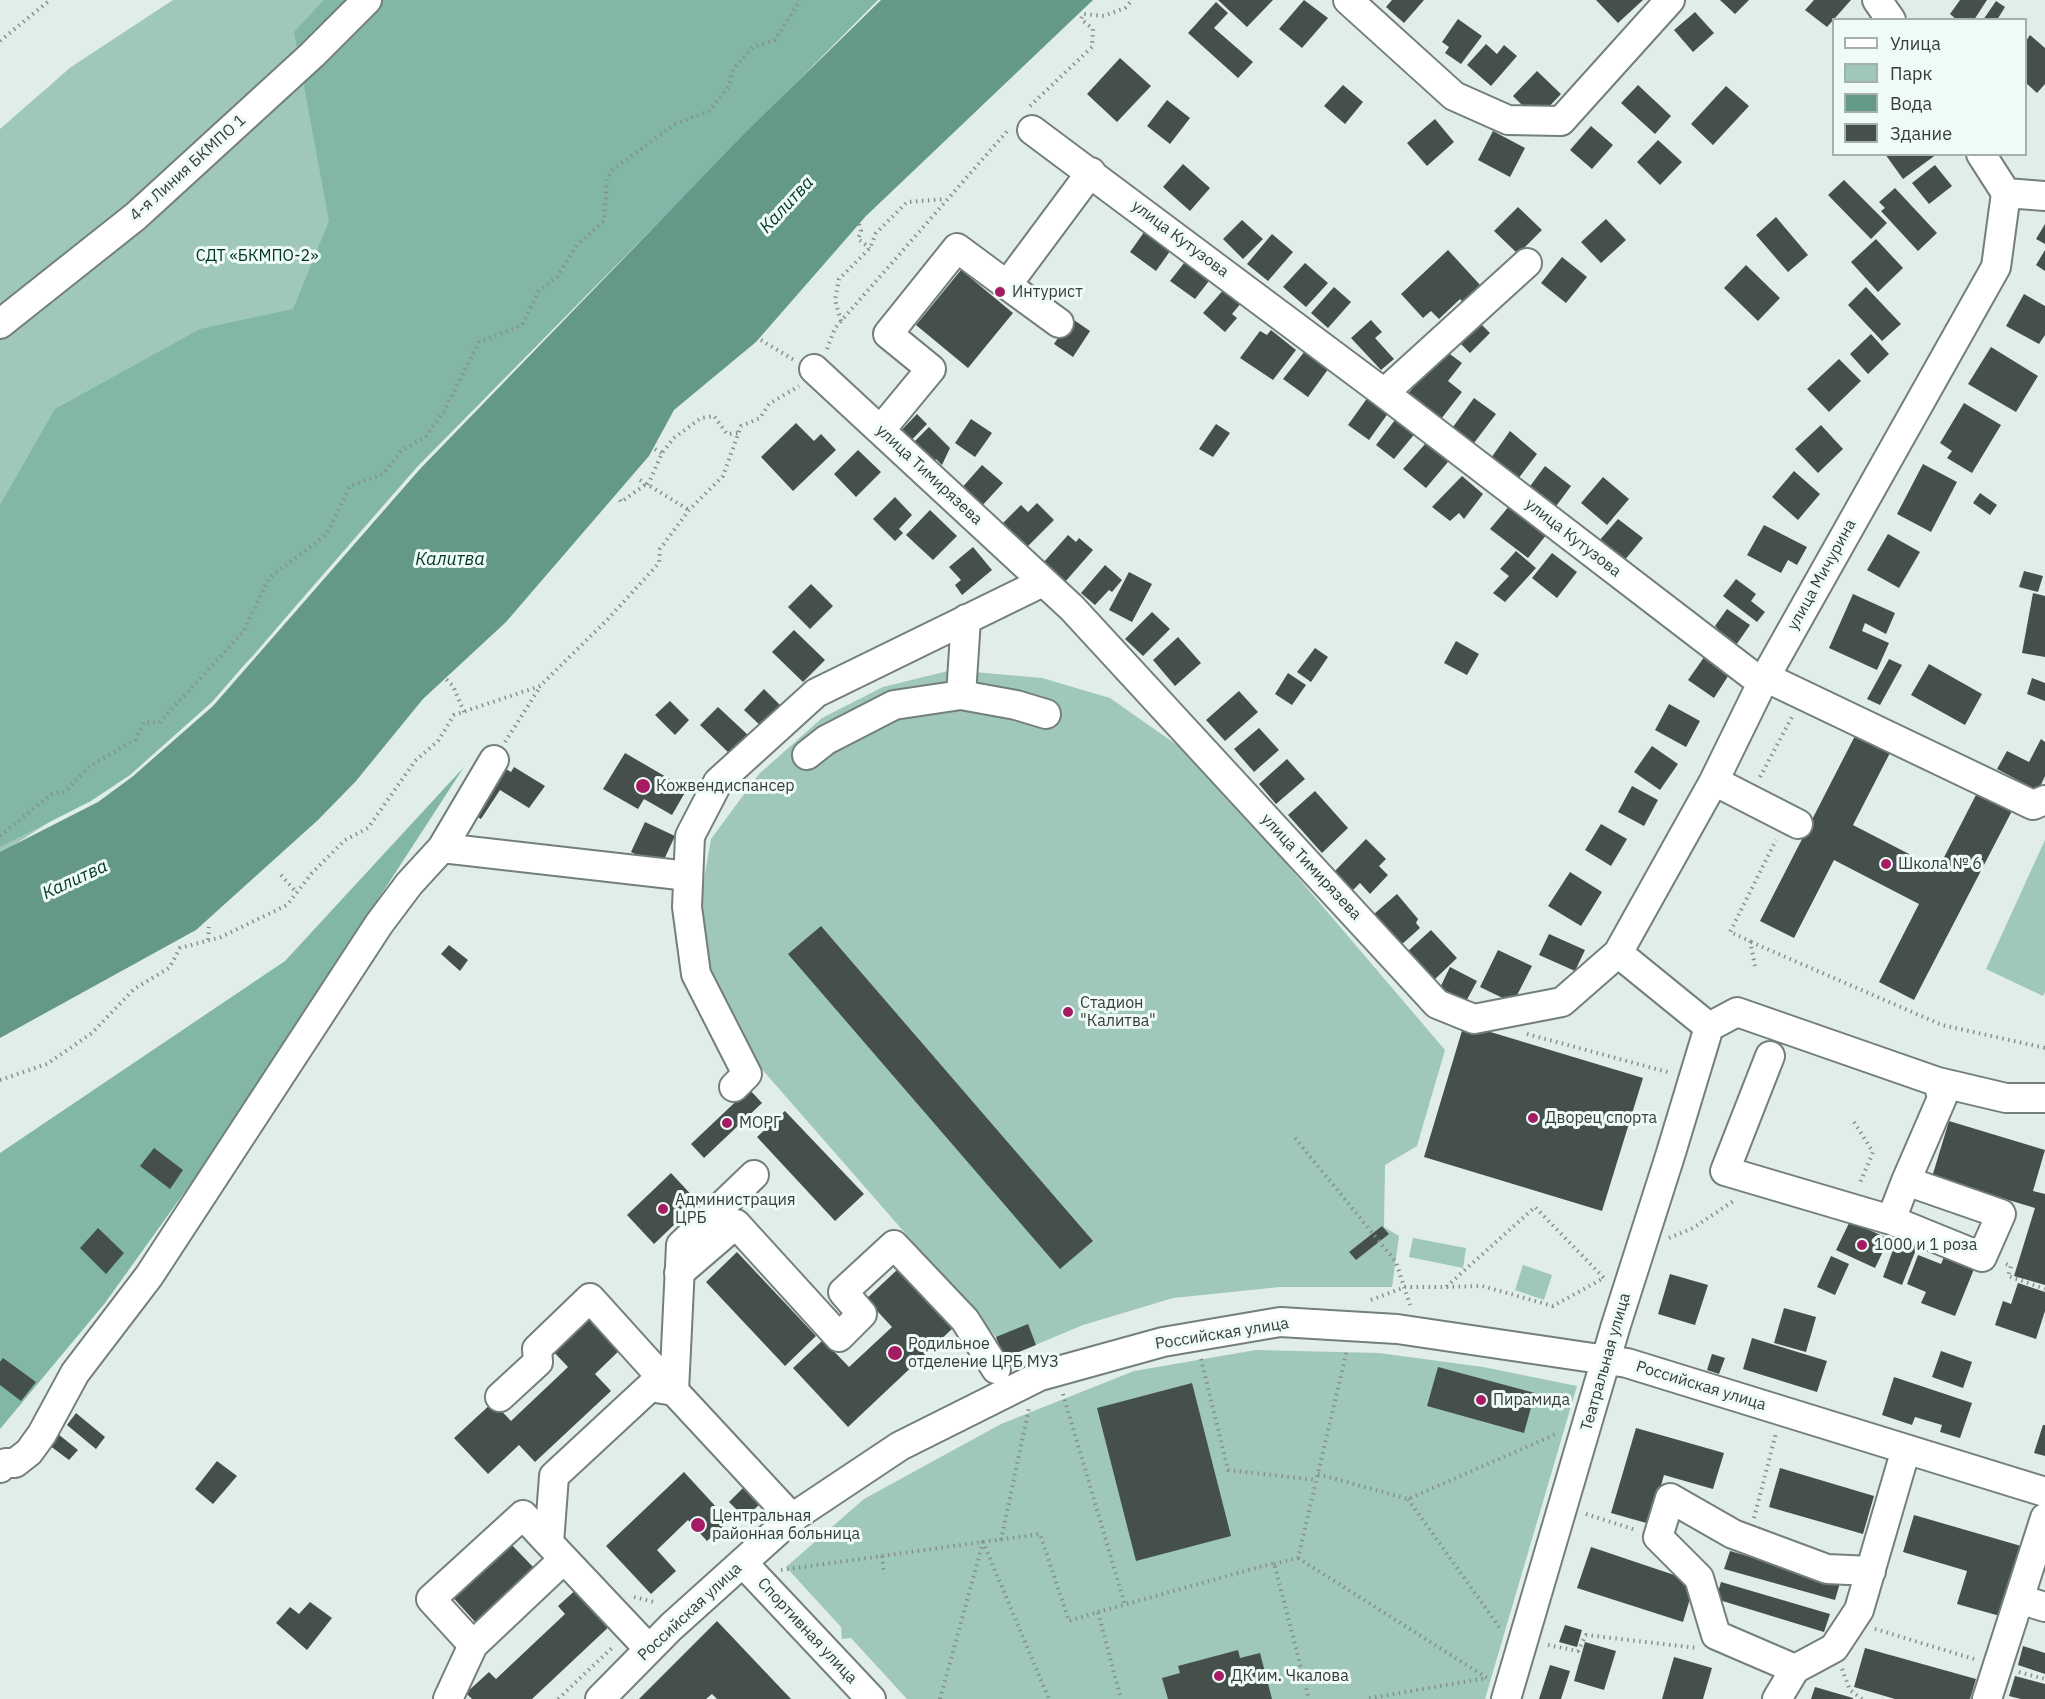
<!DOCTYPE html>
<meta charset="utf-8">
<style>
body{margin:0}
#map{position:relative;width:2045px;height:1699px;overflow:hidden;background:#e1ede9;font-family:"IBM Plex Sans",sans-serif}
canvas{display:block}
.legend{position:absolute;left:1832px;top:18px;width:195px;height:138px;box-sizing:border-box;background:#eefbf6;border:2px solid #a5afab;margin:0;padding:8px 10px;list-style:none;font-size:18px;color:#373c3a}
.legend li{display:flex;align-items:center;gap:12px;height:30px}
.legend b{width:30px;border:2px solid #a5afab}
</style>
<div id="map">
<canvas width="2045" height="1699"></canvas>
<ul class="legend">
<li><b style="height:8px;background:#fff"></b>Улица</li>
<li><b style="height:16px;background:#9fc7bb"></b>Парк</li>
<li><b style="height:16px;background:#64998a"></b>Вода</li>
<li><b style="height:16px;background:#45504d"></b>Здание</li>
</ul>
</div>
<script>
const c = document.querySelector('canvas').getContext('2d');
c.lineJoin = 'round';
function fill(path, color) { c.fillStyle = color; c.fill(path, 'evenodd'); }
const poly = rows => new Path2D(rows.map(r => 'M' + r).join(''));
function stroke(path, color, width, dash) { c.strokeStyle = color; c.lineWidth = width; c.lineCap = dash ? 'butt' : 'round'; c.setLineDash(dash || []); c.stroke(path); }
function drawText(font, color, halo, rows, align = 'center') {
  c.font = font + ' "IBM Plex Sans",sans-serif'; c.lineWidth = 6; c.setLineDash([]); c.textBaseline = 'middle'; c.strokeStyle = halo; c.fillStyle = color; for (const [text, x, y, turn = 0] of rows) {
    c.save(); c.translate(x, y); c.rotate((+turn || 0) * Math.PI / 180); c.textAlign = isNaN(turn) ? turn : align; if (halo) c.strokeText(text, 0, 0); c.fillText(text, 0, 0); c.restore();
  }
}
fill(poly([
 [173,0,857,0,507,357,253,656,147,759,0,854,0,129,71,67],
 [952,670,1042,678,1110,698,1197,759,1445,1050,1417,1146,1385,1165,1384,1227,1399,1236,1392,1287,1280,1287,1173,1298,1083,1325,1004,1358,996,1337,760,1067,734,1031,714,993,700,901,711,839,759,774,822,718,883,687],
 [2045,840,2045,992,2043,996,1986,969],
 [1413,1238,1466,1248,1463,1268,1409,1257],
 [1523,1265,1552,1275,1544,1300,1515,1290],
 [1256,1350,1379,1353,1483,1367,1577,1386,1485,1699,907,1699,851,1638,842,1639,841,1627,786,1567,864,1499,1001,1424,1134,1371]
]), '#9fc7bb');
fill(poly([
 [324,0,878,0,417,467,212,702,130,775,91,801,0,847,0,505,55,409,200,329,293,309,329,221,294,32],
 [464,767,219,1144,105,1303,0,1429,0,1153,285,961]
]), '#82b7a8');
fill(poly([
 [881,0,1093,0,866,216,756,342,674,410,649,456,506,622,423,699,356,781,318,820,196,930,0,1038,0,852,98,802,132,777,213,706,420,469,745,133]
]), '#64998a');
fill(poly([
 [1218,0,1273,0,1247,27],
 [1304,0,1328,18,1302,48,1279,29],
 [1392,0,1424,0,1404,23,1386,7],
 [1596,0,1643,0,1618,23],
 [1720,0,1749,0,1735,14],
 [1814,0,1851,0,1827,27,1805,10],
 [1960,0,1987,0,1974,20,1957,20,1950,14],
 [1996,1,2005,7,1997,20,1983,20],
 [1216,2,1228,13,1214,28,1253,62,1238,78,1188,33],
 [1695,12,1714,33,1693,52,1674,30],
 [1458,19,1482,36,1461,64,1445,53,1449,47,1442,42],
 [2030,35,2045,48,2045,84,2037,93,2026,83,2026,41],
 [1486,44,1497,54,1504,45,1517,56,1491,86,1467,65],
 [1120,58,1151,86,1117,122,1087,94],
 [1537,71,1561,94,1542,114,1530,113,1513,96],
 [1343,85,1363,102,1345,124,1324,106],
 [1638,85,1671,116,1655,134,1621,103],
 [1726,86,1749,106,1713,145,1691,124],
 [1167,100,1190,118,1170,144,1147,126],
 [1435,119,1454,142,1427,166,1407,143],
 [1591,126,1613,145,1592,169,1570,150],
 [1493,131,1525,148,1510,177,1478,160],
 [1658,140,1682,162,1660,185,1637,162],
 [1885,154,1937,154,1903,179],
 [1183,164,1210,188,1190,211,1163,187],
 [1935,165,1952,186,1929,204,1912,183],
 [1844,180,1887,223,1871,239,1828,195],
 [1895,188,1937,233,1918,251,1881,211,1885,208,1879,202],
 [1518,207,1542,230,1518,254,1494,231],
 [1776,217,1808,255,1788,272,1756,235],
 [1606,219,1626,240,1601,263,1581,242],
 [1242,220,1263,239,1243,259,1223,239],
 [2045,224,2045,244,2036,239],
 [1147,228,1173,247,1156,271,1130,252],
 [1272,234,1293,252,1268,281,1247,264],
 [1876,239,1903,268,1878,292,1851,262],
 [1448,250,1482,287,1464,304,1460,299,1439,319,1431,311,1423,318,1401,294],
 [2045,250,2045,271,2036,265],
 [1562,257,1587,277,1566,303,1541,283],
 [1188,258,1212,277,1195,299,1170,281],
 [1305,263,1328,283,1306,307,1283,287],
 [1746,265,1780,298,1758,321,1724,288],
 [961,270,1013,313,968,368,916,325],
 [1334,287,1351,302,1328,328,1311,313],
 [1866,287,1901,324,1882,341,1848,305],
 [1225,288,1242,302,1232,314,1237,318,1225,332,1203,313],
 [2024,294,2045,306,2045,335,2039,344,2006,326],
 [1071,318,1090,331,1073,357,1054,344],
 [1476,319,1490,333,1470,353,1456,339],
 [1371,320,1382,332,1375,338,1394,359,1381,370,1351,338],
 [1271,330,1296,350,1273,380,1240,358,1260,331,1267,335],
 [1871,334,1889,354,1868,374,1850,354],
 [1991,347,2038,376,2016,412,1968,384],
 [1443,349,1462,363,1448,381,1462,392,1441,419,1408,394],
 [1305,351,1329,368,1308,397,1283,379],
 [1839,359,1861,381,1829,412,1807,389],
 [1368,397,1389,412,1369,440,1348,425],
 [1474,398,1496,414,1474,443,1453,427],
 [1964,403,2001,425,1972,473,1947,458,1952,451,1940,443],
 [917,414,927,424,903,449,893,439],
 [1398,416,1417,431,1394,459,1376,445],
 [971,419,992,433,975,457,955,443],
 [796,423,814,441,821,434,836,450,793,491,761,457],
 [1216,424,1230,433,1213,457,1199,449],
 [1821,425,1843,449,1818,473,1795,449],
 [929,427,950,448,942,465,936,459,928,468,908,448],
 [1510,431,1537,454,1518,479,1491,458],
 [1426,443,1448,462,1426,488,1403,469],
 [858,450,881,472,856,497,834,474],
 [1923,464,1957,482,1931,532,1897,514],
 [982,465,1003,483,980,508,960,490],
 [1545,466,1571,486,1554,509,1528,489],
 [1794,471,1820,494,1798,520,1772,497],
 [1462,476,1483,494,1464,519,1459,513,1450,521,1432,507],
 [1603,477,1629,499,1607,525,1581,503],
 [1980,493,1997,505,1990,515,1973,503],
 [895,497,912,515,899,529,903,533,895,541,873,519],
 [1037,503,1054,520,1025,549,1001,525,1021,505,1028,512],
 [1510,505,1547,534,1528,558,1490,529],
 [930,510,957,536,933,560,906,535],
 [1618,519,1643,538,1624,561,1599,541],
 [1764,525,1807,547,1797,565,1788,560,1781,573,1747,555],
 [1888,534,1920,552,1899,588,1867,570],
 [1068,535,1076,542,1079,538,1093,550,1065,582,1043,563],
 [973,547,992,570,962,595,955,585,961,580,949,567],
 [1516,551,1536,568,1505,602,1493,593,1509,576,1500,569],
 [1552,553,1577,572,1557,598,1532,578],
 [1105,565,1122,580,1112,592,1109,590,1095,605,1081,593],
 [2024,571,2043,576,2038,592,2019,587],
 [1129,572,1152,584,1132,622,1109,610],
 [1736,579,1756,594,1751,601,1765,612,1757,622,1723,596],
 [811,584,833,606,810,629,788,607],
 [2033,593,2045,596,2045,657,2022,653],
 [1853,594,1895,613,1886,634,1865,623,1862,631,1889,643,1877,670,1829,648],
 [1727,609,1750,625,1734,648,1715,626],
 [1152,612,1170,629,1143,656,1125,639],
 [794,630,825,660,803,682,772,652],
 [1178,637,1201,663,1175,686,1153,660],
 [1456,641,1479,654,1467,675,1444,663],
 [1315,648,1328,657,1311,682,1297,672],
 [1707,653,1732,670,1714,698,1688,680],
 [1889,659,1902,665,1880,705,1867,699],
 [1929,664,1982,694,1965,725,1911,695],
 [1288,673,1306,685,1292,705,1275,694],
 [2032,678,2045,683,2045,701,2027,694],
 [764,689,783,708,763,728,744,710],
 [1239,691,1258,712,1225,741,1206,720],
 [670,701,689,720,675,735,655,715],
 [1669,704,1700,721,1686,747,1655,730],
 [718,707,748,735,730,754,700,725],
 [1259,728,1279,750,1254,772,1234,749],
 [1858,730,1893,747,1853,825,1938,869,1978,791,2013,809,1914,1000,1879,982,1919,904,1834,860,1794,938,1760,921],
 [2041,739,2045,742,2045,776,2038,791,1997,769,2007,751,2029,762],
 [1652,746,1678,764,1660,790,1634,772],
 [625,753,687,789,672,815,644,799,638,809,603,789],
 [1287,759,1305,779,1276,804,1259,784],
 [499,765,511,772,514,767,545,786,529,808,500,790,481,819,470,812],
 [1632,786,1658,800,1644,826,1618,812],
 [1315,791,1348,828,1322,853,1288,815],
 [645,822,675,836,661,866,631,852],
 [1601,824,1627,839,1611,866,1585,850],
 [1366,839,1386,859,1379,866,1388,875,1370,894,1360,883,1352,891,1333,873],
 [1570,872,1602,892,1581,926,1548,906],
 [1397,894,1418,919,1416,923,1420,928,1401,945,1374,914],
 [821,926,1093,1241,1060,1269,788,954],
 [1431,930,1457,958,1434,980,1408,951],
 [1549,934,1585,950,1575,971,1539,955],
 [449,945,468,960,460,971,441,954],
 [1498,950,1532,966,1513,1003,1480,987],
 [1450,967,1477,981,1463,1007,1437,994],
 [1464,1024,1643,1078,1602,1211,1424,1157],
 [749,1089,762,1103,704,1158,691,1144],
 [785,1111,864,1194,835,1221,757,1137],
 [1949,1121,2045,1150,2033,1191,2045,1194,2045,1285,2014,1276,2035,1208,1932,1177],
 [154,1148,183,1170,170,1189,140,1166],
 [671,1173,698,1202,654,1244,627,1215],
 [1850,1221,1889,1239,1875,1268,1836,1250],
 [1382,1226,1389,1234,1356,1260,1349,1252],
 [98,1228,124,1253,106,1274,80,1248],
 [1897,1239,1917,1247,1902,1285,1883,1277],
 [737,1252,816,1336,785,1366,706,1282],
 [1918,1255,1941,1264,1944,1257,1974,1269,1955,1316,1921,1303,1926,1292,1907,1284],
 [1831,1256,1849,1264,1835,1295,1817,1287],
 [898,1269,953,1328,848,1427,793,1368,823,1340,849,1367,892,1327,866,1299],
 [1670,1274,1708,1285,1695,1325,1658,1314],
 [2018,1283,2045,1292,2045,1311,2036,1339,1995,1325,2003,1301,2011,1304],
 [1784,1308,1816,1317,1806,1352,1774,1343],
 [589,1311,623,1347,595,1374,611,1391,535,1462,519,1445,488,1474,454,1438,493,1402,511,1421,568,1367,550,1348],
 [1028,1324,1036,1345,1004,1358,996,1337],
 [1752,1338,1827,1361,1817,1392,1743,1369],
 [1941,1351,1972,1362,1963,1388,1932,1377],
 [1712,1354,1725,1358,1719,1374,1707,1370],
 [3,1358,36,1382,21,1401,0,1385,0,1362],
 [1438,1367,1535,1393,1524,1433,1427,1406],
 [1894,1377,1972,1403,1960,1438,1940,1432,1942,1425,1915,1417,1912,1425,1882,1415],
 [1192,1383,1231,1536,1136,1561,1097,1408],
 [76,1413,105,1437,96,1449,67,1425],
 [2043,1425,2045,1425,2045,1456,2034,1453],
 [1636,1428,1724,1453,1713,1489,1664,1475,1650,1524,1611,1513],
 [58,1434,78,1450,69,1460,49,1445],
 [217,1461,237,1476,213,1504,195,1489],
 [1780,1468,1874,1496,1863,1534,1769,1507],
 [684,1472,729,1521,707,1541,688,1520,657,1550,676,1571,651,1594,606,1546],
 [745,1486,761,1503,745,1518,729,1502],
 [1914,1515,2021,1546,2000,1616,1957,1604,1967,1571,1903,1552],
 [506,1539,535,1569,477,1624,449,1593],
 [1591,1547,1695,1582,1683,1622,1577,1588],
 [1730,1551,1840,1583,1835,1600,1724,1569],
 [1721,1582,1830,1614,1824,1632,1716,1599],
 [580,1586,614,1622,532,1699,472,1699,466,1693,489,1672,496,1679,565,1614,558,1606],
 [310,1602,332,1618,307,1650,276,1623,290,1607,299,1614],
 [717,1621,791,1699,717,1699,712,1694,706,1699,639,1699],
 [1565,1625,1582,1630,1577,1647,1559,1642],
 [1585,1642,1616,1651,1604,1690,1574,1681],
 [2023,1646,2045,1653,2045,1674,2018,1665],
 [1865,1648,1976,1679,1970,1699,1895,1699,1854,1687],
 [1238,1650,1240,1658,1260,1653,1272,1699,1168,1699,1162,1678,1180,1673,1178,1666],
 [1674,1657,1712,1668,1703,1699,1662,1699],
 [1550,1665,1570,1671,1561,1699,1539,1699],
 [2015,1676,2045,1684,2045,1699,2021,1699,2009,1696],
 [1815,1687,1853,1698,1853,1699,1811,1699]
]), '#45504d');
const minor = poly([
 [1348,0,1454,96,1508,120,1561,121,1670,0],
 [1877,0,1891,20],
 [1032,130,1384,393,1762,683],
 [1981,154,2006,193],
 [2006,193,2045,196],
 [1059,323,1007,285,1091,172],
 [0,324,136,216,312,55,367,0],
 [814,369,1072,608,1437,1004,1474,1019,1562,1002,1618,953,1714,781,1762,683,1996,267,2006,193],
 [1384,393,1527,263],
 [888,421,931,369,888,334,957,248,1007,285],
 [1765,677,2033,805,2045,800],
 [961,695,1016,705,1046,714],
 [807,755,826,740,894,705,961,695,966,619],
 [1714,781,1798,824],
 [442,848,688,876],
 [1618,953,1709,1027,1737,1012,1938,1082,2006,1098,2045,1098],
 [1770,1056,1725,1171,1891,1220],
 [734,1087,747,1074,696,974,687,907,690,836,718,782,816,693,1043,582],
 [754,1175,681,1245,674,1391,792,1518],
 [1906,1181,1891,1220,1982,1257,2001,1214,1906,1181,1942,1098,1938,1082],
 [679,1273,736,1224,839,1337,862,1314,843,1292,894,1245,965,1320,996,1369],
 [500,1397,538,1362,537,1349,590,1298,674,1391,650,1387,554,1476,549,1543,649,1649],
 [0,1468,6,1463,15,1463,29,1452,42,1434,75,1373,149,1276,379,924,409,884,442,848,494,760],
 [549,1543,523,1515,431,1599,473,1645,564,1559],
 [743,1563,871,1699],
 [2019,1599,2045,1607],
 [1795,1669,1716,1635,1699,1578,1658,1537,1670,1498,1733,1534,1827,1569,1871,1571],
 [448,1699,473,1645],
 [600,1699,671,1627,792,1518,900,1446,1040,1376,1163,1342,1280,1322,1397,1329,1627,1363,2045,1492],
 [1506,1699,1616,1325,1670,1156,1709,1027],
 [1777,1699,1795,1669,1834,1648,1859,1610,1906,1449],
 [1987,1699,2045,1518]
]);
stroke(minor, '#737f7b', 32);
stroke(poly([
 [0,41,50,0],
 [1030,106,1092,47,1093,29,1081,19,1083,14,1104,16,1125,8,1132,0],
 [859,224,861,231,858,239,870,248],
 [841,321,835,300,839,279,870,248,876,233,907,202,946,199],
 [761,340,794,360],
 [827,349,835,328,1009,129],
 [655,449,662,453],
 [640,480,689,510],
 [648,485,662,453,674,438,701,418,714,416,727,434,739,433],
 [620,500,621,502,646,484],
 [438,671,453,686,464,712],
 [505,742,540,687],
 [1760,777,1793,715],
 [0,836,53,793,65,792,90,766,135,740,144,722,159,723,243,632,269,578,327,534,350,486,383,474,401,451,426,436,444,411,479,342,522,325,539,290,557,277,577,245,604,221,607,180,612,170,675,124,709,111,729,86,733,69,753,47,775,40,800,0],
 [281,875,297,893],
 [208,940,209,927],
 [1751,942,1942,1025,2045,1048],
 [1755,966,1750,941,1730,932,1776,840],
 [1527,1034,1671,1073],
 [0,1080,47,1064,92,1033,134,989,169,968,180,948,221,937,287,905,312,873,345,840,368,828,415,761,438,741,454,715,540,686,607,620,659,563,660,549,689,510,723,476,741,426,760,418,769,404,799,386],
 [1854,1122,1873,1152,1859,1185],
 [1295,1138,1396,1262,1410,1305],
 [1669,1238,1693,1228,1735,1200],
 [2006,1264,2011,1266,2008,1276,2045,1289],
 [1371,1300,1405,1287,1446,1287,1482,1286,1553,1306,1604,1278,1535,1207,1446,1287],
 [1201,1359,1228,1470,1316,1480],
 [1063,1394,1125,1605],
 [1318,1474,1408,1499,1556,1434],
 [1408,1499,1502,1631],
 [1586,1514,1636,1530],
 [1754,1518,1776,1433],
 [1001,1540,1029,1408],
 [882,1556,884,1574],
 [1298,1558,1487,1678,1365,1699],
 [1274,1564,1298,1558,1347,1350],
 [781,1570,1040,1534,1069,1621,1098,1612,1121,1699],
 [634,1597,654,1602],
 [1098,1612,1274,1563,1309,1699],
 [1875,1629,1974,1659],
 [1548,1645,1578,1651,1586,1635,1697,1648],
 [1842,1669,1850,1690,1862,1699],
 [2019,1672,2045,1679],
 [558,1699,614,1646],
 [940,1699,983,1542,1049,1699]
]), '#88908d', 4, [1.5, 4.5]);
stroke(minor, '#fff', 28);
for (const [x, y, r, color] of [
 [1000,292,6,"#a51c65"],
 [643,786,8,"#a51c65"],
 [1886,864,6,"#a51c65"],
 [1068,1012,6,"#a51c65"],
 [1533,1118,6,"#a51c65"],
 [727,1123,6,"#a51c65"],
 [663,1209,6,"#a51c65"],
 [1862,1245,6,"#a51c65"],
 [895,1353,8,"#a51c65"],
 [1481,1400,6,"#a51c65"],
 [698,1525,8,"#a51c65"],
 [1219,1676,6,"#a51c65"]
]) { const dot = new Path2D(); dot.arc(x, y, r, 0, 2 * Math.PI); c.fillStyle = color; c.fill(dot); stroke(dot, '#eefbf6', 2); }
drawText('16px', '#373c3a', '#eefbf6', [
 ["4-я Линия БКМПО 1",188,168,-42],
 ["улица Кутузова",1180,239,37],
 ["улица Тимирязева",929,475,43],
 ["улица Кутузова",1573,538,38],
 ["улица Мичурина",1822,575,-61],
 ["улица Тимирязева",1311,867,47],
 ["Российская улица",1222,1334,-9],
 ["Театральная улица",1606,1362,-74],
 ["Российская улица",1701,1386,17],
 ["Российская улица",690,1612,-43],
 ["Спортивная улица",807,1631,47]
]);
drawText('16px', '#003227', '#eefbf6', [
 ["СДТ «БКМПО-2»",257,256]
]);
drawText('16px', '#373c3a', '#eefbf6', [
 ["Интурист",1012,292],
 ["Кожвендиспансер",656,786],
 ["Школа № 6",1898,864],
 ["Стадион",1080,1003],
 ["\"Калитва\"",1080,1021],
 ["Дворец спорта",1545,1118],
 ["МОРГ",739,1123],
 ["Администрация",675,1200],
 ["ЦРБ",675,1218],
 ["1000 и 1 роза",1874,1245],
 ["Родильное",908,1344],
 ["отделение ЦРБ МУЗ",908,1362],
 ["Пирамида",1493,1400],
 ["Центральная",712,1516],
 ["районная больница",712,1534],
 ["ДК им. Чкалова",1231,1676]
], 'left');
drawText('italic 18px', '#02352a', '#eefbf6', [
 ["Калитва",787,205,-47],
 ["Калитва",450,560],
 ["Калитва",75,880,-25]
]);
</script>
